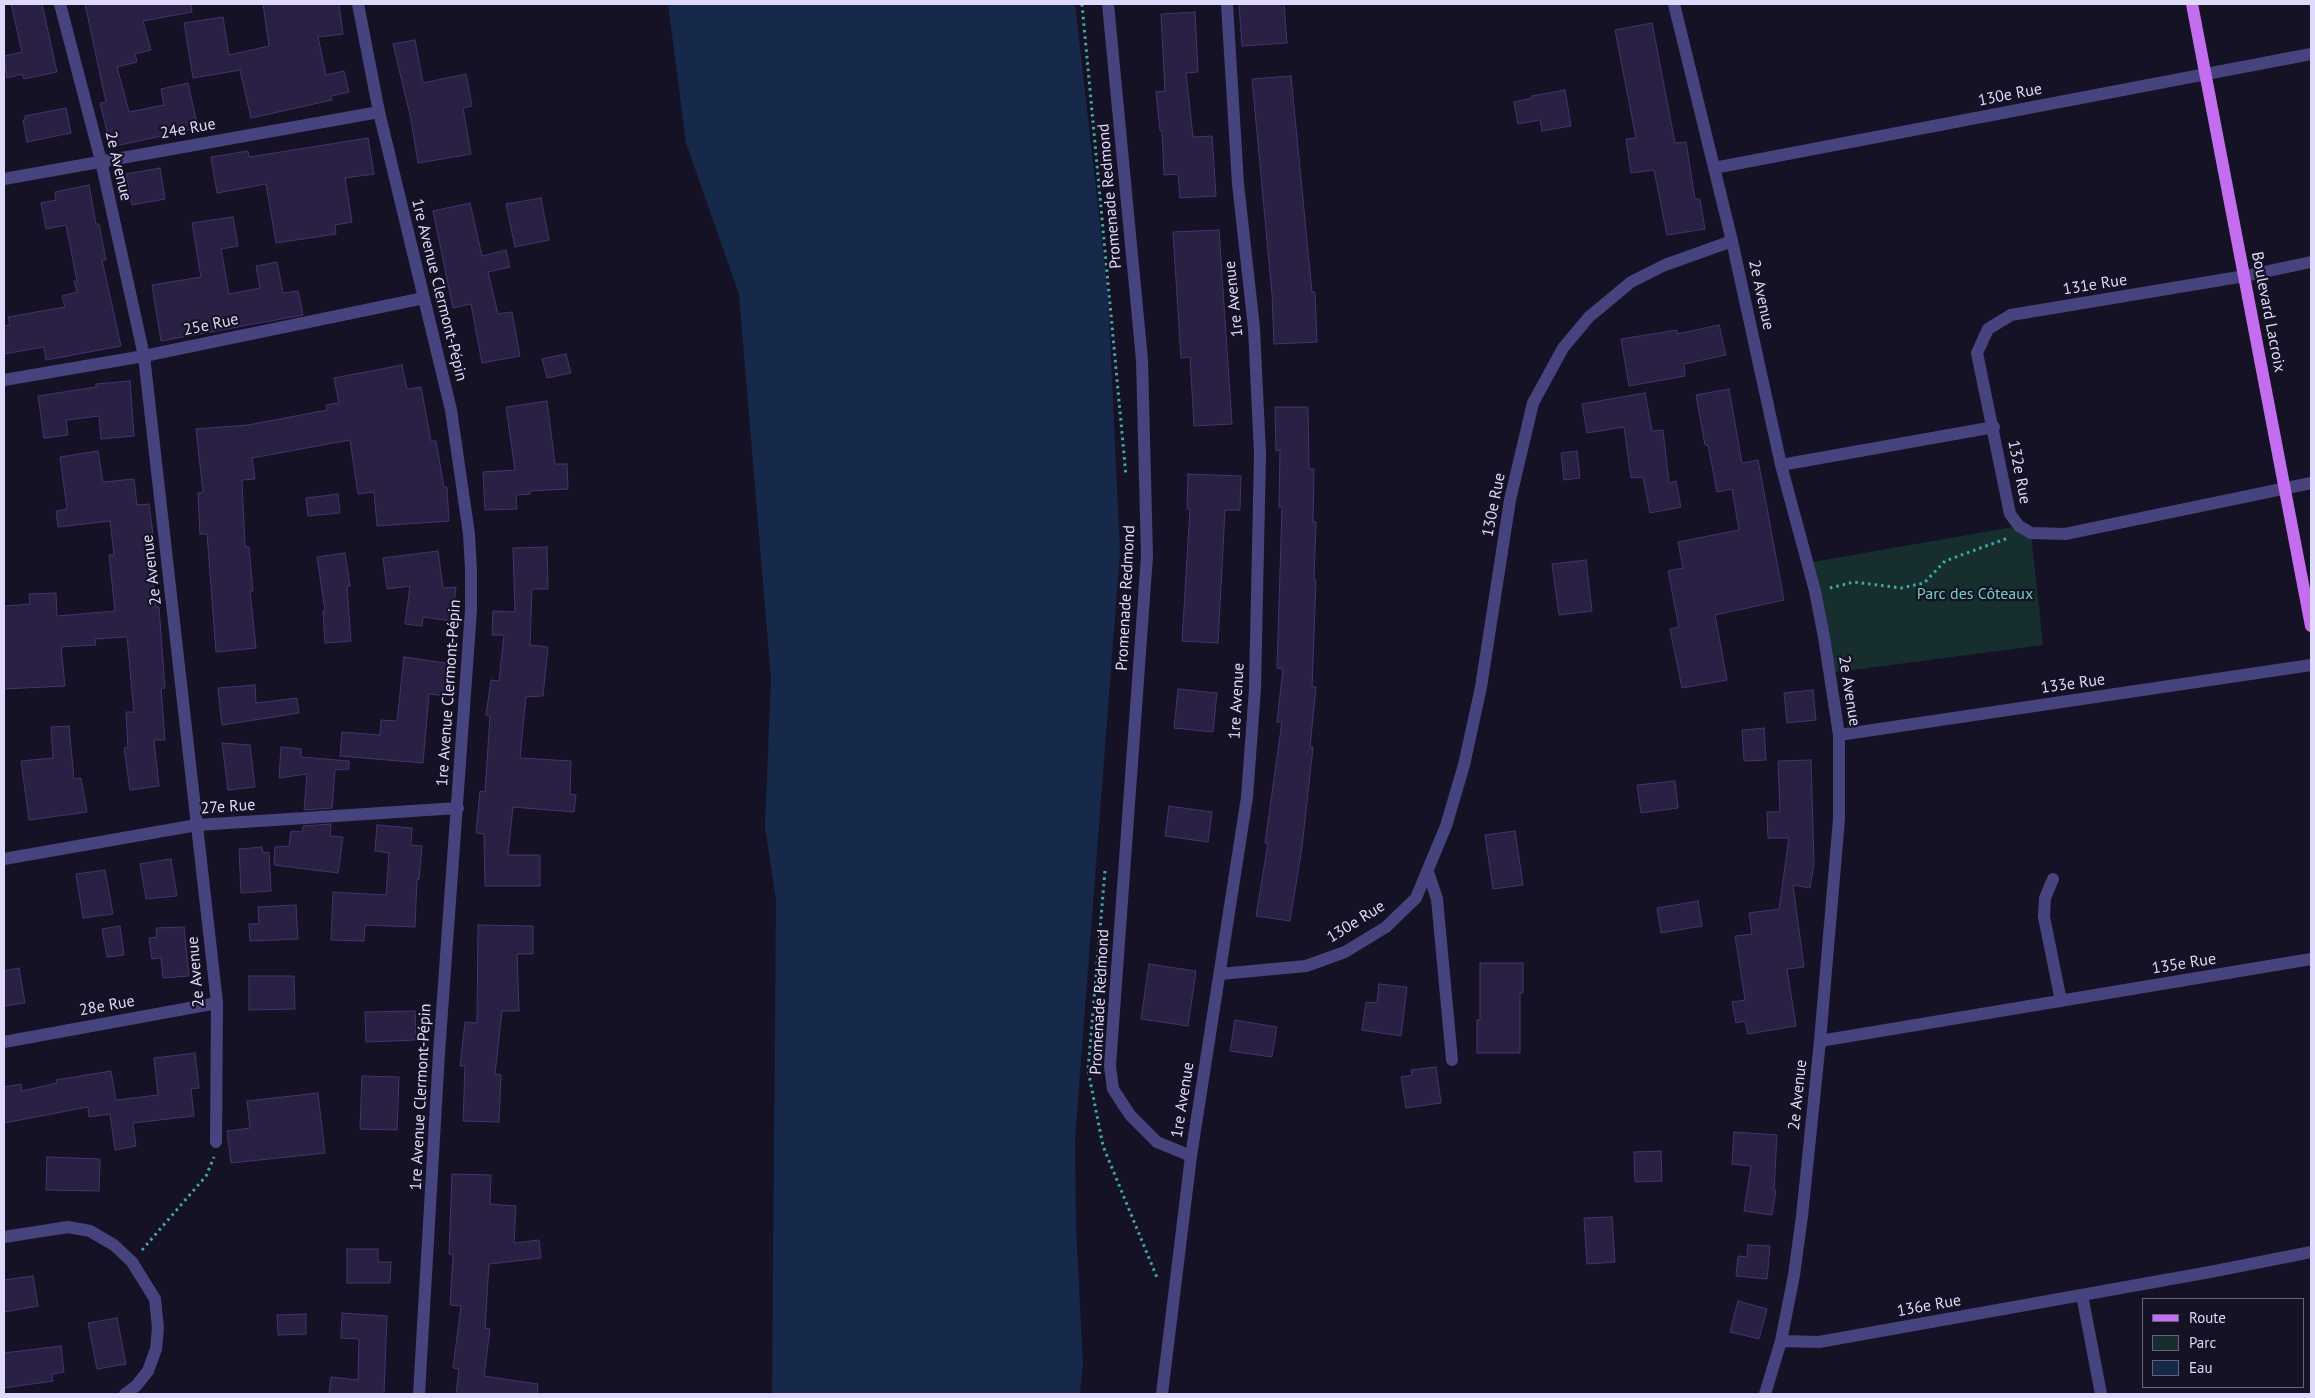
<!DOCTYPE html>
<meta charset="utf-8">
<style>
body{margin:0}
#map{position:relative;width:2315px;height:1398px;overflow:hidden;background:#161225;font-family:"PT Sans",sans-serif}
canvas{display:block}
.frame{position:absolute;inset:0;border:5px solid #dfdafb;pointer-events:none}
.legend{position:absolute;left:2142px;top:1298px;width:162px;height:90px;box-sizing:border-box;background:#161225;border:1px solid #66627b;margin:0;padding:6px 9px;list-style:none;font-size:15px;color:#dfdafb}
.legend li{display:flex;align-items:center;gap:10px;height:25px}
.legend b{width:25px;border:1px solid #66627b}
</style>
<div id="map">
<canvas width="2315" height="1398"></canvas>
<div class="frame"></div>
<ul class="legend">
<li><b style="height:6px;background:#c36eee"></b>Route</li>
<li><b style="height:14px;background:#162e2e"></b>Parc</li>
<li><b style="height:14px;background:#16294a"></b>Eau</li>
</ul>
</div>
<script>
const c = document.querySelector('canvas').getContext('2d');
c.lineJoin = 'round';
function fill(path, color) { c.fillStyle = color; c.fill(path, 'evenodd'); }
const poly = rows => new Path2D(rows.map(r => 'M' + r).join(''));
function stroke(path, color, width, dash) { c.strokeStyle = color; c.lineWidth = width; c.lineCap = dash ? 'butt' : 'round'; c.setLineDash(dash || []); c.stroke(path); }
function drawText(font, color, halo, rows, align = 'center') {
  c.font = font + ' "PT Sans",sans-serif'; c.lineWidth = 4.5; c.setLineDash([]); c.textBaseline = 'middle'; c.strokeStyle = halo; c.fillStyle = color; for (const [text, x, y, turn = 0] of rows) {
    c.save(); c.translate(x, y); c.rotate((+turn || 0) * Math.PI / 180); c.textAlign = isNaN(turn) ? turn : align; if (halo) c.strokeText(text, 0, 0); c.fillText(text, 0, 0); c.restore();
  }
}
fill(poly([
 [2019,526,2031,533,2043,645,1830,673,1807,563]
]), '#162e2e');
fill(poly([
 [668,4,1075,4,1108,295,1120,552,1075,1139,1076,1225,1083,1365,1080,1394,772,1394,776,900,765,827,771,679,739,294,686,143]
]), '#16294a');
const building = poly([
 [11,4,42,4,57,72,24,79,22,74,7,78,4,56,22,52,11,4],
 [85,4,191,4,192,12,143,21,151,50,135,54,137,62,117,67,129,112,164,105,161,89,188,83,198,128,111,147,100,103,106,102,85,4],
 [263,4,339,4,343,34,318,37,326,75,344,71,349,92,331,96,332,100,251,118,240,70,193,78,184,23,223,17,229,55,269,46,263,4],
 [1239,4,1284,4,1287,43,1242,46,1239,4],
 [1195,12,1198,72,1186,73,1193,137,1212,136,1216,196,1180,198,1178,174,1164,175,1162,131,1160,131,1156,92,1165,91,1161,14,1195,12],
 [1652,23,1675,143,1686,142,1695,199,1700,199,1705,229,1667,235,1654,170,1631,173,1626,139,1636,138,1615,30,1652,23],
 [415,40,423,83,466,74,472,106,463,108,471,154,418,163,411,119,393,44,415,40],
 [1291,76,1312,292,1315,292,1317,342,1274,344,1272,294,1252,79,1291,76],
 [1565,90,1571,126,1542,131,1540,120,1518,124,1514,102,1532,98,1532,96,1565,90],
 [66,108,71,133,27,142,23,120,25,120,25,116,66,108],
 [368,138,374,174,345,178,352,222,335,225,336,234,276,243,266,184,217,193,211,157,248,151,249,157,368,138],
 [160,168,165,199,132,205,126,174,160,168],
 [89,185,96,224,99,224,106,260,102,260,121,346,46,360,44,347,4,354,4,326,10,325,8,317,65,307,62,296,77,292,74,281,77,281,66,225,46,229,41,203,56,200,55,192,89,185],
 [541,198,549,240,515,247,506,204,541,198],
 [470,203,482,256,506,250,510,267,488,272,498,314,512,312,520,356,482,363,471,304,453,308,433,211,470,203],
 [233,217,238,246,221,249,229,294,260,288,256,266,277,262,283,293,298,291,303,315,161,341,152,285,201,277,192,223,233,217],
 [1219,230,1232,424,1194,426,1190,357,1181,358,1173,232,1219,230],
 [1719,325,1726,355,1684,364,1685,376,1629,386,1621,339,1677,330,1677,334,1719,325],
 [566,354,571,373,547,378,542,359,566,354],
 [402,365,407,389,421,387,431,441,436,441,444,487,447,487,449,521,377,526,374,492,358,494,350,440,252,458,255,479,242,480,245,547,249,547,253,591,250,591,256,648,216,652,207,534,200,534,198,493,203,492,196,429,248,425,327,410,326,405,339,403,334,378,402,365],
 [130,381,134,436,101,439,99,416,66,420,68,435,44,438,38,396,96,387,96,384,130,381],
 [1729,389,1742,463,1758,460,1784,600,1715,615,1727,680,1682,688,1670,629,1679,627,1668,571,1683,568,1678,542,1739,530,1732,489,1717,492,1708,445,1705,445,1696,395,1729,389],
 [1645,393,1652,431,1663,430,1669,483,1676,481,1681,507,1650,513,1643,477,1631,478,1624,427,1587,433,1582,404,1645,393],
 [547,401,555,464,567,464,568,489,530,491,530,494,516,495,517,509,485,510,483,472,515,470,506,407,547,401],
 [1275,407,1308,407,1309,469,1314,469,1313,522,1316,522,1314,580,1316,580,1312,686,1316,687,1310,747,1313,747,1302,847,1290,921,1256,916,1268,843,1265,843,1282,722,1277,722,1283,669,1277,668,1282,507,1279,507,1280,450,1276,451,1275,407],
 [98,451,103,482,134,479,137,505,149,504,153,534,147,535,156,607,159,607,165,688,161,689,165,740,154,740,159,786,130,790,124,748,128,747,126,712,134,712,127,637,95,639,96,645,61,647,65,686,4,689,4,606,30,604,29,594,56,593,57,616,115,611,109,555,114,555,110,521,58,527,56,511,67,509,60,457,98,451],
 [1577,451,1580,478,1564,480,1561,453,1577,451],
 [1188,474,1241,476,1240,510,1225,510,1218,643,1182,641,1190,509,1187,509,1188,474],
 [338,494,340,513,308,516,306,498,338,494],
 [547,547,548,589,532,589,530,645,548,647,543,696,526,697,520,758,571,761,570,794,576,795,574,812,513,807,508,855,540,855,540,886,485,886,484,834,476,833,480,791,485,792,490,716,486,715,491,680,499,681,504,635,492,635,493,611,515,612,513,548,547,547],
 [438,551,443,588,456,587,452,621,423,617,422,626,405,624,410,586,387,589,383,558,438,551],
 [345,553,350,586,347,586,351,641,325,643,323,611,325,611,317,557,345,553],
 [1586,560,1592,611,1559,615,1552,564,1586,560],
 [404,657,452,664,449,696,429,694,423,763,340,756,342,732,380,735,381,720,397,721,404,657],
 [255,685,256,703,297,698,299,713,222,725,218,688,255,685],
 [1178,689,1217,693,1213,732,1174,728,1178,689],
 [1813,690,1816,720,1787,723,1784,693,1813,690],
 [69,726,74,779,81,778,87,812,29,820,21,761,53,758,51,727,69,726],
 [1764,728,1766,760,1744,761,1742,730,1764,728],
 [222,743,250,745,255,787,228,790,222,743],
 [281,747,301,749,301,757,349,761,349,769,335,770,332,808,304,810,307,774,279,778,281,747],
 [1811,760,1814,864,1810,888,1793,885,1804,967,1787,969,1796,1026,1748,1034,1745,1021,1736,1023,1732,1002,1745,1000,1735,936,1752,934,1749,913,1779,909,1789,838,1768,838,1767,812,1780,812,1778,761,1811,760],
 [1675,781,1678,808,1641,813,1637,785,1675,781],
 [1169,806,1212,812,1208,842,1165,836,1169,806],
 [331,824,330,836,343,837,338,873,274,865,275,847,289,846,291,831,302,832,303,826,331,824],
 [377,825,412,828,411,845,422,846,419,880,417,879,415,927,365,925,364,941,331,940,333,892,386,895,389,853,375,851,377,825],
 [1515,831,1523,885,1493,889,1485,835,1515,831],
 [262,847,263,853,269,852,271,891,241,893,239,849,262,847],
 [171,859,177,896,146,899,140,864,171,859],
 [105,870,113,914,83,918,76,874,105,870],
 [1698,901,1702,926,1661,933,1657,908,1698,901],
 [296,905,298,939,250,941,249,924,259,924,258,907,296,905],
 [478,925,533,926,533,954,517,954,519,1011,502,1011,495,1074,501,1075,499,1122,463,1121,465,1066,460,1066,465,1022,477,1023,478,925],
 [120,926,124,955,107,957,102,929,120,926],
 [184,927,189,976,163,978,161,958,152,959,149,938,157,937,156,928,184,927],
 [1480,963,1523,963,1523,993,1520,993,1520,1053,1477,1053,1477,1020,1480,1020,1480,963],
 [1149,964,1196,971,1188,1026,1141,1019,1149,964],
 [19,968,25,1003,4,1006,4,971,19,968],
 [249,976,294,976,295,1009,249,1010,249,976],
 [1379,984,1407,987,1401,1036,1362,1030,1366,1002,1377,1003,1379,984],
 [415,1011,416,1040,366,1042,365,1012,415,1011],
 [1235,1020,1277,1027,1272,1057,1230,1051,1235,1020],
 [195,1053,199,1088,191,1089,194,1116,133,1123,136,1146,115,1150,110,1114,89,1117,88,1107,4,1123,4,1087,21,1084,22,1091,57,1083,56,1080,111,1071,116,1100,158,1095,154,1058,195,1053],
 [1436,1067,1441,1103,1406,1108,1401,1077,1412,1075,1411,1070,1436,1067],
 [362,1076,399,1077,397,1130,360,1129,362,1076],
 [318,1093,325,1153,231,1163,227,1131,250,1128,247,1101,318,1093],
 [1734,1132,1777,1135,1774,1190,1776,1190,1772,1215,1744,1211,1751,1166,1732,1164,1734,1132],
 [1661,1151,1662,1181,1635,1182,1634,1152,1661,1151],
 [47,1157,100,1159,99,1191,46,1190,47,1157],
 [452,1174,491,1175,490,1204,516,1206,514,1243,539,1240,541,1258,489,1264,485,1328,490,1329,484,1376,538,1384,537,1394,456,1394,459,1369,453,1368,461,1306,450,1305,453,1255,449,1254,452,1174],
 [1612,1217,1615,1262,1587,1264,1584,1218,1612,1217],
 [1748,1245,1770,1246,1767,1279,1736,1276,1738,1256,1747,1257,1748,1245],
 [347,1249,378,1249,378,1262,391,1262,390,1283,347,1283,347,1249],
 [33,1276,38,1306,4,1312,4,1280,33,1276],
 [1738,1301,1767,1309,1759,1339,1730,1332,1738,1301],
 [342,1313,387,1316,384,1394,329,1394,331,1377,358,1380,359,1339,341,1338,342,1313],
 [306,1314,306,1334,278,1335,277,1315,306,1314],
 [117,1318,126,1364,97,1369,88,1323,117,1318],
 [61,1346,64,1372,52,1374,53,1381,4,1388,4,1353,61,1346]
]);
fill(building, '#292044');
stroke(building, '#42356d', 1);
stroke(poly([
 [1082,4,1126,476],
 [1830,588,1854,582,1901,588,1924,583,1945,561,2008,538],
 [1105,871,1088,1070,1103,1146,1158,1280],
 [142,1250,206,1176,214,1157]
]), '#3eaba9', 3, [2.5, 4]);
stroke(poly([
 [60,4,101,161,144,356,217,1003,216,1142],
 [358,4,379,112,451,410,469,534,471,570,471,610,439,1053,419,1394],
 [1108,4,1142,360,1147,556,1110,1066,1113,1089,1130,1115,1157,1142,1191,1156],
 [1674,4,1732,241,1781,465,1815,591,1824,637,1839,735,1839,819,1820,1041,1802,1216,1794,1275,1781,1341,1765,1394],
 [1714,168,2311,54],
 [4,179,379,112],
 [2311,262,2245,276,2011,315,1988,329,1977,353,2010,514,2019,526,2031,533,2065,534,2311,483],
 [4,380,144,356,424,298],
 [1781,465,1994,427],
 [1839,735,2311,665],
 [4,859,197,825,458,808],
 [1428,872,1437,899,1452,1060],
 [2053,879,2045,898,2044,917,2061,1001],
 [1220,974,1306,966,1345,952,1386,927,1416,898,1446,826,1464,765,1481,687,1510,500,1533,403,1563,348,1589,317,1631,282,1665,265,1732,241],
 [1820,1041,2311,959],
 [4,1042,217,1003],
 [4,1237,68,1227,90,1231,114,1245,132,1262,155,1299,158,1328,156,1349,148,1371,136,1386,125,1394],
 [2082,1295,2101,1394],
 [1781,1341,1819,1342,2210,1272,2311,1252],
 [1162,1394,1191,1156,1247,797,1255,688,1260,454,1254,328,1238,184,1227,4]
]), '#47437f', 12);
stroke(poly([
 [2192,4,2311,626]
]), '#c36eee', 12);
drawText('16px', '#dfdafb', '#161225', [
 ["130e Rue",2010,95,-11],
 ["24e Rue",188,129,-10],
 ["2e Avenue",118,166,77],
 ["Promenade Redmond",1110,196,-95],
 ["131e Rue",2095,285,-9],
 ["1re Avenue Clermont-Pépin",439,290,76],
 ["2e Avenue",1761,295,78],
 ["1re Avenue",1234,299,-96],
 ["Boulevard Lacroix",2268,312,79],
 ["25e Rue",211,325,-12],
 ["132e Rue",2019,472,79],
 ["130e Rue",1494,505,-79],
 ["2e Avenue",152,570,-97],
 ["Promenade Redmond",1126,598,-87],
 ["133e Rue",2073,684,-8],
 ["2e Avenue",1849,691,81],
 ["1re Avenue Clermont-Pépin",449,693,-86],
 ["1re Avenue",1237,701,-87],
 ["27e Rue",228,807,-4],
 ["130e Rue",1356,922,-32],
 ["135e Rue",2184,964,-9],
 ["2e Avenue",196,972,-95],
 ["Promenade Redmond",1100,1002,-87],
 ["28e Rue",107,1006,-10],
 ["2e Avenue",1798,1095,-84],
 ["1re Avenue Clermont-Pépin",421,1097,-87],
 ["1re Avenue",1183,1100,-81],
 ["136e Rue",1929,1306,-10]
]);
drawText('16px', '#6ed3be', '#161225', [
 ["Parc des Côteaux",1975,594]
]);
</script>
